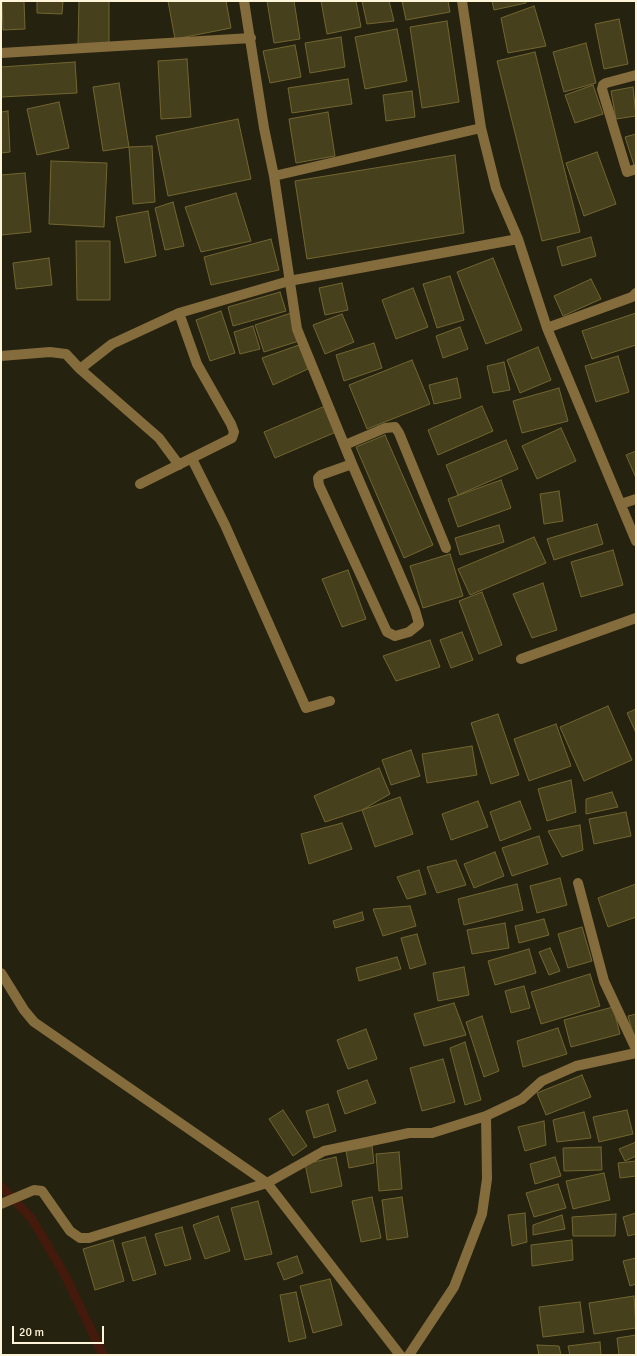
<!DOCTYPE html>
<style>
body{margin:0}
#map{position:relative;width:637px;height:1356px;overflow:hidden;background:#262210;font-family:Signika,sans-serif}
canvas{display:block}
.frame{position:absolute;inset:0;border:2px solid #fef4d7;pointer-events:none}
.scale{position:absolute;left:12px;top:1326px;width:92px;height:18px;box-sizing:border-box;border:2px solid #fef4d7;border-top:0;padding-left:5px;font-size:12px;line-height:14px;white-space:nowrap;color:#fef4d7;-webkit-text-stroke:3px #262210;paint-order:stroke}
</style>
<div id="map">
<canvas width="637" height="1356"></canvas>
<div class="frame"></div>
<div class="scale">20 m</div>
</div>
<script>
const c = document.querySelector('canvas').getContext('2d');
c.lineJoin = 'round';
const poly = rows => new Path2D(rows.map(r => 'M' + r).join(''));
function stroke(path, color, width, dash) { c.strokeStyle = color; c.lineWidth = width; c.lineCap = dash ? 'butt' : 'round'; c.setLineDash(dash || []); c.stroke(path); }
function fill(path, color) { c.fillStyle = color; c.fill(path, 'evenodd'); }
stroke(poly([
 [1,1186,32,1219,66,1277,103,1355]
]), '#441a0c', 9);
const building = poly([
 [2,1,24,1,25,29,3,30,2,1],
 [37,1,63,1,62,14,37,13,37,1],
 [79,1,109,1,109,45,78,45,79,1],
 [168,1,226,1,231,28,175,39,168,1],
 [267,1,294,1,300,39,274,43,267,1],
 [321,1,356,1,361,27,327,34,321,1],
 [362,1,389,1,394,21,367,24,362,1],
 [402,1,448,1,450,12,406,20,402,1],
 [492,1,526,1,526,3,494,10,492,1],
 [534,6,546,46,508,53,501,18,534,6],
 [619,19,628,64,604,69,595,24,619,19],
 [447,21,459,102,422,108,410,27,447,21],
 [397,29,407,81,365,89,355,37,397,29],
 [341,37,345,67,310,73,305,43,341,37],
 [586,43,596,83,564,92,553,52,586,43],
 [295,45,301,77,270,83,263,51,295,45],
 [535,52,580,232,542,241,497,61,535,52],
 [187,59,191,117,161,119,158,61,187,59],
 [75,62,77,93,1,97,1,67,75,62],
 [348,79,352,104,292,113,288,88,348,79],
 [119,83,129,147,103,151,93,87,119,83],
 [593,85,603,114,575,123,565,95,593,85],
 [633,87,636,116,616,119,611,91,633,87],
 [412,91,415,117,386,121,383,95,412,91],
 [59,102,69,148,37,155,27,109,59,102],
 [8,111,10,152,1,153,1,112,8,111],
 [328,112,335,156,296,163,289,119,328,112],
 [238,119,251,179,168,196,156,136,238,119],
 [636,134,636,168,635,168,625,137,636,134],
 [152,146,155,202,133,204,129,147,152,146],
 [597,152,616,204,584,216,566,163,597,152],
 [455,155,464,233,307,259,295,181,455,155],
 [51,161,107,163,104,227,49,224,51,161],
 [25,173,31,232,1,235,1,175,25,173],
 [236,193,251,241,201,252,185,207,236,193],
 [173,202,184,246,165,250,155,208,173,202],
 [148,211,156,256,125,263,116,217,148,211],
 [591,237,596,256,562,266,557,247,591,237],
 [271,239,279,270,211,285,204,257,271,239],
 [76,241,110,241,110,300,77,300,76,241],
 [49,258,52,285,16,289,13,263,49,258],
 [493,258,522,330,486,344,457,272,493,258],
 [450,276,464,320,437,328,423,284,450,276],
 [591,279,601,299,563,316,554,296,591,279],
 [342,283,348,310,325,315,319,288,342,283],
 [413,288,428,327,396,339,382,300,413,288],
 [280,292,286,311,233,326,228,307,280,292],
 [221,311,235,353,210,361,196,320,221,311],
 [291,313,299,341,264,352,255,325,291,313],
 [636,313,636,345,592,359,582,331,636,313],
 [342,314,354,342,325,354,313,325,342,314],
 [253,326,260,349,240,354,234,332,253,326],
 [460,327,468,349,443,358,436,336,460,327],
 [374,343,382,368,344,381,336,355,374,343],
 [299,345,308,369,273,385,262,358,299,345],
 [538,347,551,380,520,393,507,360,538,347],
 [618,356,629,392,596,402,585,366,618,356],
 [412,360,430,404,367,429,349,385,412,360],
 [504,362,510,390,493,393,487,366,504,362],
 [457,378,461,398,434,404,429,385,457,378],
 [559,388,568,421,522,433,513,401,559,388],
 [325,406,336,432,275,458,264,432,325,406],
 [482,406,493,431,438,455,428,430,482,406],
 [561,428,576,461,537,479,522,446,561,428],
 [385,435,433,545,404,558,356,447,385,435],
 [506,440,518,469,458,495,446,465,506,440],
 [636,451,636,478,626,455,636,451],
 [501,480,511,508,458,527,448,499,501,480],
 [559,491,563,521,544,524,540,494,559,491],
 [597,524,603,544,554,560,547,539,597,524],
 [499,525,504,542,460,555,455,538,499,525],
 [534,537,546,563,470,595,458,569,534,537],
 [613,550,623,585,581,597,571,562,613,550],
 [450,554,463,596,423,608,410,566,450,554],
 [348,570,366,619,342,627,322,579,348,570],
 [543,583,557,630,532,638,513,594,543,583],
 [482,592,502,645,479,654,459,601,482,592],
 [462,632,473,660,451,668,440,640,462,632],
 [430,640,440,667,396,681,383,656,430,640],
 [608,706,632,760,584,781,560,727,608,706],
 [636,709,636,733,627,713,636,709],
 [498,714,519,775,491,784,471,723,498,714],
 [556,724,571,766,529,781,514,739,556,724],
 [472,746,477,775,427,783,422,754,472,746],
 [411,750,420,776,391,785,382,760,411,750],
 [379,768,390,794,362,810,325,822,314,796,379,768],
 [571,780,576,812,547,821,538,789,571,780],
 [612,792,618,807,586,814,586,799,612,792],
 [400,797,413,834,375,847,362,810,400,797],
 [478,801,488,827,451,840,442,814,478,801],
 [520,801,531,829,500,841,490,812,520,801],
 [626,812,631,836,594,844,589,819,626,812],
 [342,823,352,849,309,864,301,834,342,823],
 [580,825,583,850,562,857,548,831,580,825],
 [539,836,548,864,512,876,502,848,539,836],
 [495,852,504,876,474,888,464,864,495,852],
 [456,860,466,885,437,893,427,867,456,860],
 [419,870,426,894,407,899,397,877,419,870],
 [560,878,567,905,537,913,530,886,560,878],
 [517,884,523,910,464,925,458,899,517,884],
 [636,884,636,917,608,927,598,898,636,884],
 [410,906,416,926,383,936,373,909,410,906],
 [362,912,364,920,335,928,333,921,362,912],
 [544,919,549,935,519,943,515,926,544,919],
 [505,923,509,948,472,954,467,930,505,923],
 [582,927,592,961,568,968,558,934,582,927],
 [417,934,426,964,410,969,401,938,417,934],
 [550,948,560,971,549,975,539,952,550,948],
 [529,949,536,973,495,985,488,961,529,949],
 [397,957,401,969,359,981,356,968,397,957],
 [464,967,469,995,438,1001,433,973,464,967],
 [590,974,600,1006,541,1024,531,992,590,974],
 [524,986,530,1008,511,1013,505,991,524,986],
 [454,1003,466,1035,424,1046,414,1014,454,1003],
 [613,1007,620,1034,571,1047,564,1020,613,1007],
 [636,1014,636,1044,628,1016,636,1014],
 [482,1016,499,1071,484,1077,466,1022,482,1016],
 [558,1028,567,1054,523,1067,517,1041,558,1028],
 [366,1029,377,1059,348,1069,337,1040,366,1029],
 [465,1042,481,1100,465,1105,450,1048,465,1042],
 [443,1059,455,1102,422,1111,410,1068,443,1059],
 [582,1075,591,1097,546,1115,537,1093,582,1075],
 [367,1080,376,1103,345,1114,337,1091,367,1080],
 [328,1104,336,1131,314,1138,306,1111,328,1104],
 [283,1110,307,1146,293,1156,269,1119,283,1110],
 [627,1110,633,1134,599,1142,593,1117,627,1110],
 [584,1112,591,1138,557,1142,553,1120,584,1112],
 [544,1121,546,1145,525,1151,518,1127,544,1121],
 [636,1142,636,1156,625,1161,619,1149,636,1142],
 [372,1146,374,1163,349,1168,346,1151,372,1146],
 [601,1147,602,1170,564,1171,563,1148,601,1147],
 [399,1152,402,1189,379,1191,376,1154,399,1152],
 [336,1157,342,1186,311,1193,305,1164,336,1157],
 [555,1157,561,1176,535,1184,530,1164,555,1157],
 [636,1161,636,1176,620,1178,618,1163,636,1161],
 [604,1173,610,1200,573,1209,566,1181,604,1173],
 [558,1184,566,1208,534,1217,526,1193,558,1184],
 [372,1197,381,1238,361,1242,352,1201,372,1197],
 [402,1197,408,1237,387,1240,382,1200,402,1197],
 [258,1201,272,1254,245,1260,231,1208,258,1201],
 [525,1213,527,1242,512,1246,508,1215,525,1213],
 [636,1213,636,1234,628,1236,623,1217,636,1213],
 [616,1214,615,1236,573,1236,572,1217,616,1214],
 [562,1215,565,1229,533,1235,533,1225,562,1215],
 [218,1216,230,1251,205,1259,193,1225,218,1216],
 [182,1227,191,1259,165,1266,155,1234,182,1227],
 [145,1237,156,1274,133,1281,122,1243,145,1237],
 [113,1240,124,1281,95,1290,83,1249,113,1240],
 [572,1240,573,1260,532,1266,531,1245,572,1240],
 [297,1256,303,1273,284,1280,277,1263,297,1256],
 [636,1258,636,1284,630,1286,623,1261,636,1258],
 [330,1279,342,1325,313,1333,300,1286,330,1279],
 [296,1292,306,1338,289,1342,280,1295,296,1292],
 [634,1296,636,1328,594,1334,589,1303,634,1296],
 [580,1302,584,1332,543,1337,539,1307,580,1302],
 [636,1335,636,1355,619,1355,617,1338,636,1335],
 [600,1342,601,1355,570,1355,568,1346,600,1342],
 [537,1345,559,1346,561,1355,539,1355,537,1345]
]);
fill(building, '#47401d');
stroke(building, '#726630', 1);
stroke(poly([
 [244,1,264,128,274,176,297,329,352,464,415,610,419,624,409,632,395,636,387,632,319,485,318,478,321,475,352,464],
 [462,1,481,128,496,188,518,239,547,328,636,541],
 [1,53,251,38],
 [636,75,606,83,603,85,602,89,627,172,636,169],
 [274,176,481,128],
 [547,328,632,297,636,293],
 [1,356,50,352,66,354,80,369],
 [345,445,385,428,395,427,399,433,446,548],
 [192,459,225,525,306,708,330,701],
 [179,465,159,438,80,369,112,344,179,313,289,281,518,239],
 [140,484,232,438,234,432,231,424,197,364,179,313],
 [621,504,636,499],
 [521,659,636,618],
 [578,883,604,981,636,1049],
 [1,973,24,1010,34,1022,267,1183,400,1355],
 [1,1204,34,1190,42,1191,70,1231,80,1238,89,1238,267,1183,324,1151,409,1133,432,1133,486,1116,522,1099,542,1081,576,1066,636,1053],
 [409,1355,454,1287,482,1214,487,1179,486,1116]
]), '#846c3d', 10);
</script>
